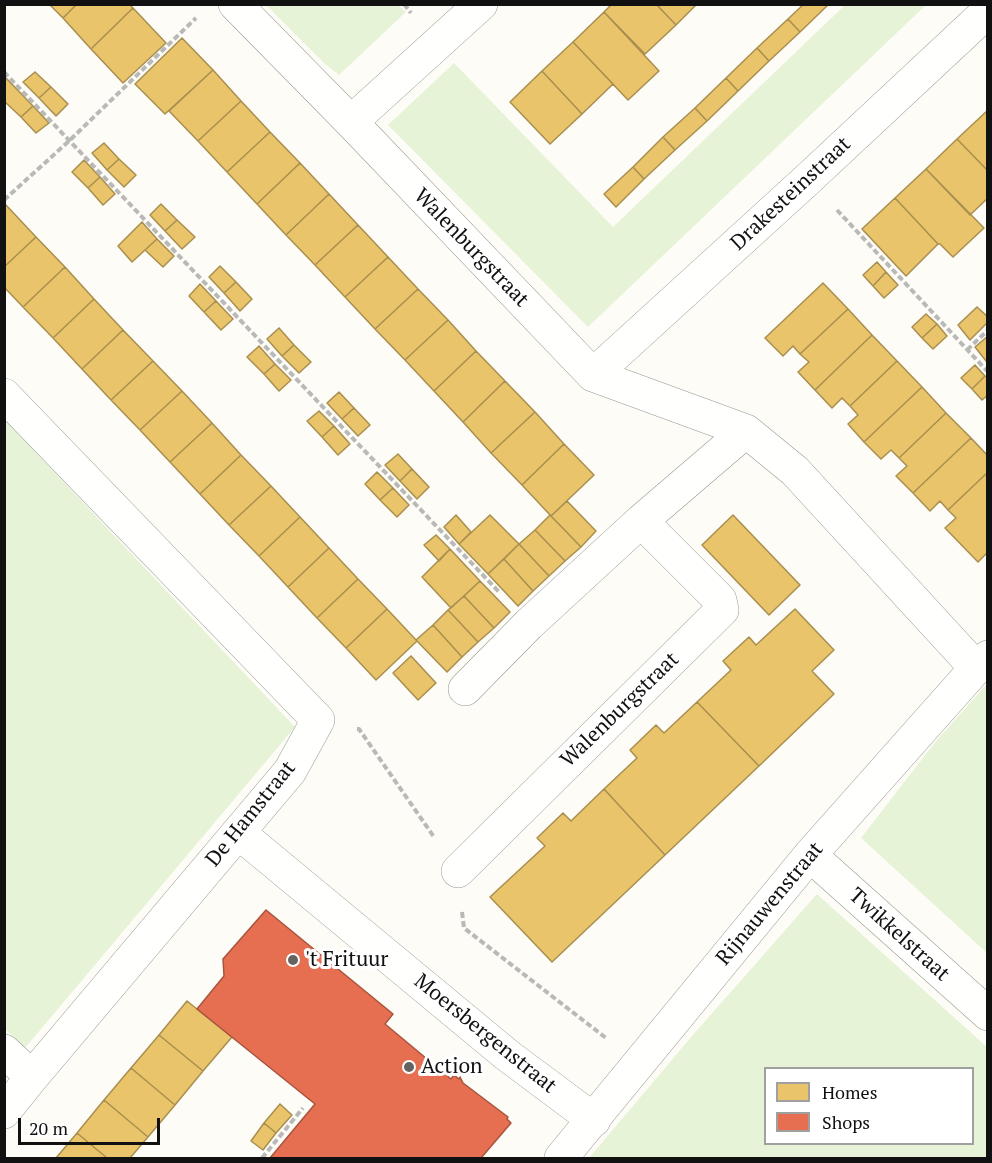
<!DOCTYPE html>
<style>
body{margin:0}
#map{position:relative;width:992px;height:1163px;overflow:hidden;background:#fdfcf7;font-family:"PT Serif",serif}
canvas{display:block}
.frame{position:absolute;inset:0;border:6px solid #111;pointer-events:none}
.legend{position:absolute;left:764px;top:1067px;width:210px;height:78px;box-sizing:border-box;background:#fff;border:2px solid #a0a0a0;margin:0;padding:8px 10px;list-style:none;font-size:18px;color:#111}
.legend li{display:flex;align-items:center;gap:12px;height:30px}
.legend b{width:30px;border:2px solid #a0a0a0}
.scale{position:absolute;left:18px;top:1118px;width:142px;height:27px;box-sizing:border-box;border:3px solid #111;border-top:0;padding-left:8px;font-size:18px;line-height:21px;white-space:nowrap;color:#111;-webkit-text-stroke:4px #fff;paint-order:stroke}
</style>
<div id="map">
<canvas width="992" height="1163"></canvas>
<div class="frame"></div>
<ul class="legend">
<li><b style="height:16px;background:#e9c46a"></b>Homes</li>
<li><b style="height:16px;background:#e76f51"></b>Shops</li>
</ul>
<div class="scale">20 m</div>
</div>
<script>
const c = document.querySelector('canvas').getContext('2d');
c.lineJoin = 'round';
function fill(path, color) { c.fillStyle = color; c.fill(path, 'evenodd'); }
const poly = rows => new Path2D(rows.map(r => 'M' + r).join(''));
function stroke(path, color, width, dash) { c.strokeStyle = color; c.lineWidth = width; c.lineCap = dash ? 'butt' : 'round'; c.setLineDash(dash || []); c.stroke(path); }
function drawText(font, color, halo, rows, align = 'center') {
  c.font = font + ' "PT Serif",serif'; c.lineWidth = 6; c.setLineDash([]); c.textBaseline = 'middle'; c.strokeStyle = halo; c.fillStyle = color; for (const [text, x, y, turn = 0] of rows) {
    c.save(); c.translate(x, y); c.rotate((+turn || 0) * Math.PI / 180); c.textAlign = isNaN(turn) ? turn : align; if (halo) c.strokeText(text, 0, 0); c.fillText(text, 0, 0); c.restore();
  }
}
fill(poly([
 [266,5,398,5,406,12,339,75,325,64],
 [845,5,926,5,588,327,388,125,454,63,613,227],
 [5,420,295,727,25,1048,4,1028],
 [987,684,987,953,861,838,936,741],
 [817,894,987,1047,987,1158,589,1158,692,1036],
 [972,1068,972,1144,766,1144,766,1068]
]), '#e7f3d7');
const homes = poly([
 [49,4,77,4,63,18,49,4],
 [77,4,129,4,133,8,91,49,63,18,77,4],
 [612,4,656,4,676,25,645,54,604,12,612,4],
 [656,4,697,4,676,25,656,4],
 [804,4,829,4,800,32,788,19,804,4],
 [133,8,166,43,123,83,91,49,133,8],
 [604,12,659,71,628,100,573,42,604,12],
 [788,19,800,32,769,61,757,48,788,19],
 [182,38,213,70,165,114,135,84,182,38],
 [573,42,613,84,582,114,542,71,573,42],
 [757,48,769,61,738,91,726,78,757,48],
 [213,70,241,101,198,141,169,111,213,70],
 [542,71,582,114,550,144,510,102,542,71],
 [35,72,51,87,39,98,23,82,35,72],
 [4,76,33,106,21,117,4,101,4,76],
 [726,78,738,91,707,121,695,108,726,78],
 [51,87,68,104,56,116,39,98,51,87],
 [241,101,270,132,227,172,198,141,241,101],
 [33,106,49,123,36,133,21,117,33,106],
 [695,108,707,121,675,150,663,137,695,108],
 [988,110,988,171,957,139,988,110],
 [270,132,300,163,257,204,227,172,270,132],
 [663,137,675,150,644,179,633,167,663,137],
 [957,139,988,171,988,198,970,215,926,169,957,139],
 [104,143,119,159,107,170,92,153,104,143],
 [119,159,136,175,124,187,107,170,119,159],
 [84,160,100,177,88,188,72,172,84,160],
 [300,163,329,194,286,235,257,204,300,163],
 [633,167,644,179,616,207,604,194,633,167],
 [926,169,984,228,953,257,940,244,938,244,895,198,926,169],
 [100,177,115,194,103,205,88,188,100,177],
 [329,194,358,225,315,265,286,235,329,194],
 [895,198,938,244,906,276,862,229,895,198],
 [5,204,36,237,4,267,4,205,5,204],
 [161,204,177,220,165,231,150,215,161,204],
 [177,220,195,237,182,249,165,231,177,220],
 [142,222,157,239,132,262,118,246,142,222],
 [358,225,388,257,345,297,315,265,358,225],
 [36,237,65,267,23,307,4,287,4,267,36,237],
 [157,239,174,256,163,267,145,250,157,239],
 [388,257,418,289,375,329,345,297,388,257],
 [877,262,886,272,873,286,863,275,877,262],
 [220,266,236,282,224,293,209,277,220,266],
 [65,267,94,299,53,338,23,307,65,267],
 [886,272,898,285,884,298,873,286,886,272],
 [236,282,252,299,240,311,224,293,236,282],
 [823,283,848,309,800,354,793,346,783,356,765,338,823,283],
 [200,284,216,301,204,312,189,296,200,284],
 [418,289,448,320,405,360,375,329,418,289],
 [94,299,123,330,82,369,53,338,94,299],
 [216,301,233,319,221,330,204,312,216,301],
 [977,307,988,317,988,322,970,340,958,325,977,307],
 [848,309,872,335,815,390,798,372,809,362,800,354,848,309],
 [926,314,937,324,922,338,912,327,926,314],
 [448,320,476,351,434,391,405,360,448,320],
 [937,324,947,336,933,349,922,338,937,324],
 [279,328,294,345,282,356,267,339,279,328],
 [123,330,153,361,111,400,82,369,123,330],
 [872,335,897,361,850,406,842,398,832,408,815,390,872,335],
 [988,336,988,359,986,361,975,347,988,336],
 [294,345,311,362,299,373,282,356,294,345],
 [259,346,275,364,264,374,247,357,259,346],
 [476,351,505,381,463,422,434,391,476,351],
 [153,361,182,391,140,430,111,400,153,361],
 [897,361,922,387,864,442,848,424,858,415,850,406,897,361],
 [275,364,291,380,279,391,264,374,275,364],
 [975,365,985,376,972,389,961,378,975,365],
 [985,376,988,378,988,395,982,400,972,389,985,376],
 [505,381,535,412,491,453,463,422,505,381],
 [922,387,946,413,899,458,891,450,881,459,864,442,922,387],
 [182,391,212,423,170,462,140,430,182,391],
 [339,392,354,408,342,419,327,403,339,392],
 [354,408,370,425,358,436,342,419,354,408],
 [319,411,334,426,322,437,307,421,319,411],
 [535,412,564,444,522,485,491,453,535,412],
 [946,413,971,438,913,493,896,476,907,466,899,458,946,413],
 [212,423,241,455,200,494,170,462,212,423],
 [334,426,350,444,338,455,322,437,334,426],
 [971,438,988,456,988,472,948,510,940,501,930,511,913,493,971,438],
 [564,444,594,475,551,516,522,485,564,444],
 [398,454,412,469,400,481,385,465,398,454],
 [241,455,271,486,229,525,200,494,241,455],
 [412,469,429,487,417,499,400,481,412,469],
 [377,472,393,488,380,500,365,484,377,472],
 [988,472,988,552,978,562,945,528,956,518,948,510,988,472],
 [271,486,300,517,259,556,229,525,271,486],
 [393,488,409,505,397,517,380,500,393,488],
 [567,501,596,531,581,547,551,516,567,501],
 [456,515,471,532,459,544,444,527,456,515],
 [490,515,519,544,488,574,459,544,490,515],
 [550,515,581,547,565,561,535,530,550,515],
 [733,515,800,585,769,615,702,545,733,515],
 [300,517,329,548,288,587,259,556,300,517],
 [535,530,565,561,549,576,519,544,535,530],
 [436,535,450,549,439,561,424,545,436,535],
 [519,544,549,576,533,591,504,559,519,544],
 [329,548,358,579,317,618,288,587,329,548],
 [450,549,480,581,451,608,422,577,450,549],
 [504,559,533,591,518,606,488,574,504,559],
 [358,579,387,609,346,648,317,618,358,579],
 [480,581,510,612,494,628,464,596,480,581],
 [464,596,494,628,478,642,448,610,464,596],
 [387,609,417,641,376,680,346,648,387,609],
 [795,609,834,650,812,671,834,694,759,766,697,702,731,670,723,661,749,637,756,645,795,609],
 [448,610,478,642,462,657,433,625,448,610],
 [433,625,462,657,447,672,416,640,433,625],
 [411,656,436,683,418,700,393,673,411,656],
 [697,702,759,766,665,855,604,789,637,758,630,750,656,725,664,733,697,702],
 [604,789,665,855,552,962,490,897,545,846,537,838,563,813,571,821,604,789],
 [187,1001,232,1037,203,1071,159,1035,187,1001],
 [159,1035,203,1071,175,1105,131,1068,159,1035],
 [131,1068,175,1105,148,1137,104,1100,131,1068],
 [104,1100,148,1137,130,1158,107,1158,77,1133,104,1100],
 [280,1104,292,1115,276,1133,264,1123,280,1104],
 [264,1123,276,1133,263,1150,251,1141,264,1123],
 [77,1133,107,1158,56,1158,77,1133]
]);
fill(homes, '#e9c46a');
stroke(homes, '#a88e4f', 1.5);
const shops = poly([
 [266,910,393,1014,385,1024,451,1079,454,1075,459,1079,460,1077,463,1083,508,1117,507,1119,511,1123,481,1158,270,1158,315,1104,197,1009,224,976,223,959,266,910]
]);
fill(shops, '#e76f51');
stroke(shops, '#a7533e', 1.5);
const minor = poly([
 [235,4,351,122,593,375,746,431,795,471,976,668],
 [351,122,481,4],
 [593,375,808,179,988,11],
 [4,395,318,720,290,771,32,1077,4,1112],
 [465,689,529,624,641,521,746,431],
 [239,833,507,1055,594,1120],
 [810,855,988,1014],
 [458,871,722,610,720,600,641,521],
 [4,1051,32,1077],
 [561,1158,810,855,976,668,988,657]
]);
stroke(minor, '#979795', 34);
stroke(poly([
 [404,4,411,13],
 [4,72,500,593],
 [4,200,69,141,196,18],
 [837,210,988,372],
 [967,350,988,330],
 [357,729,359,729,434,837],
 [462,912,464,928,606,1038],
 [262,1158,303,1108]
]), '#b9b9b8', 4, [6, 3]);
stroke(minor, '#fffffe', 33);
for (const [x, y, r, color] of [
 [293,960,6,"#646362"],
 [409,1067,6,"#646362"]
]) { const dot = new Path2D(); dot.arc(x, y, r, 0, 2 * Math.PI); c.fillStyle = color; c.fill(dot); stroke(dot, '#fff', 2); }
drawText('21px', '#111', '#fff', [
 ["Drakesteinstraat",791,194,-43],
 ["Walenburgstraat",471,248,46],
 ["Walenburgstraat",620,710,-44],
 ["De Hamstraat",251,814,-51],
 ["Rijnauwenstraat",770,904,-50],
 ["Twikkelstraat",899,935,42],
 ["Moersbergenstraat",485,1034,39]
]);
drawText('21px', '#111', '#fff', [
 ["'t Frituur",305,960],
 ["Action",421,1067]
], 'left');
</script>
